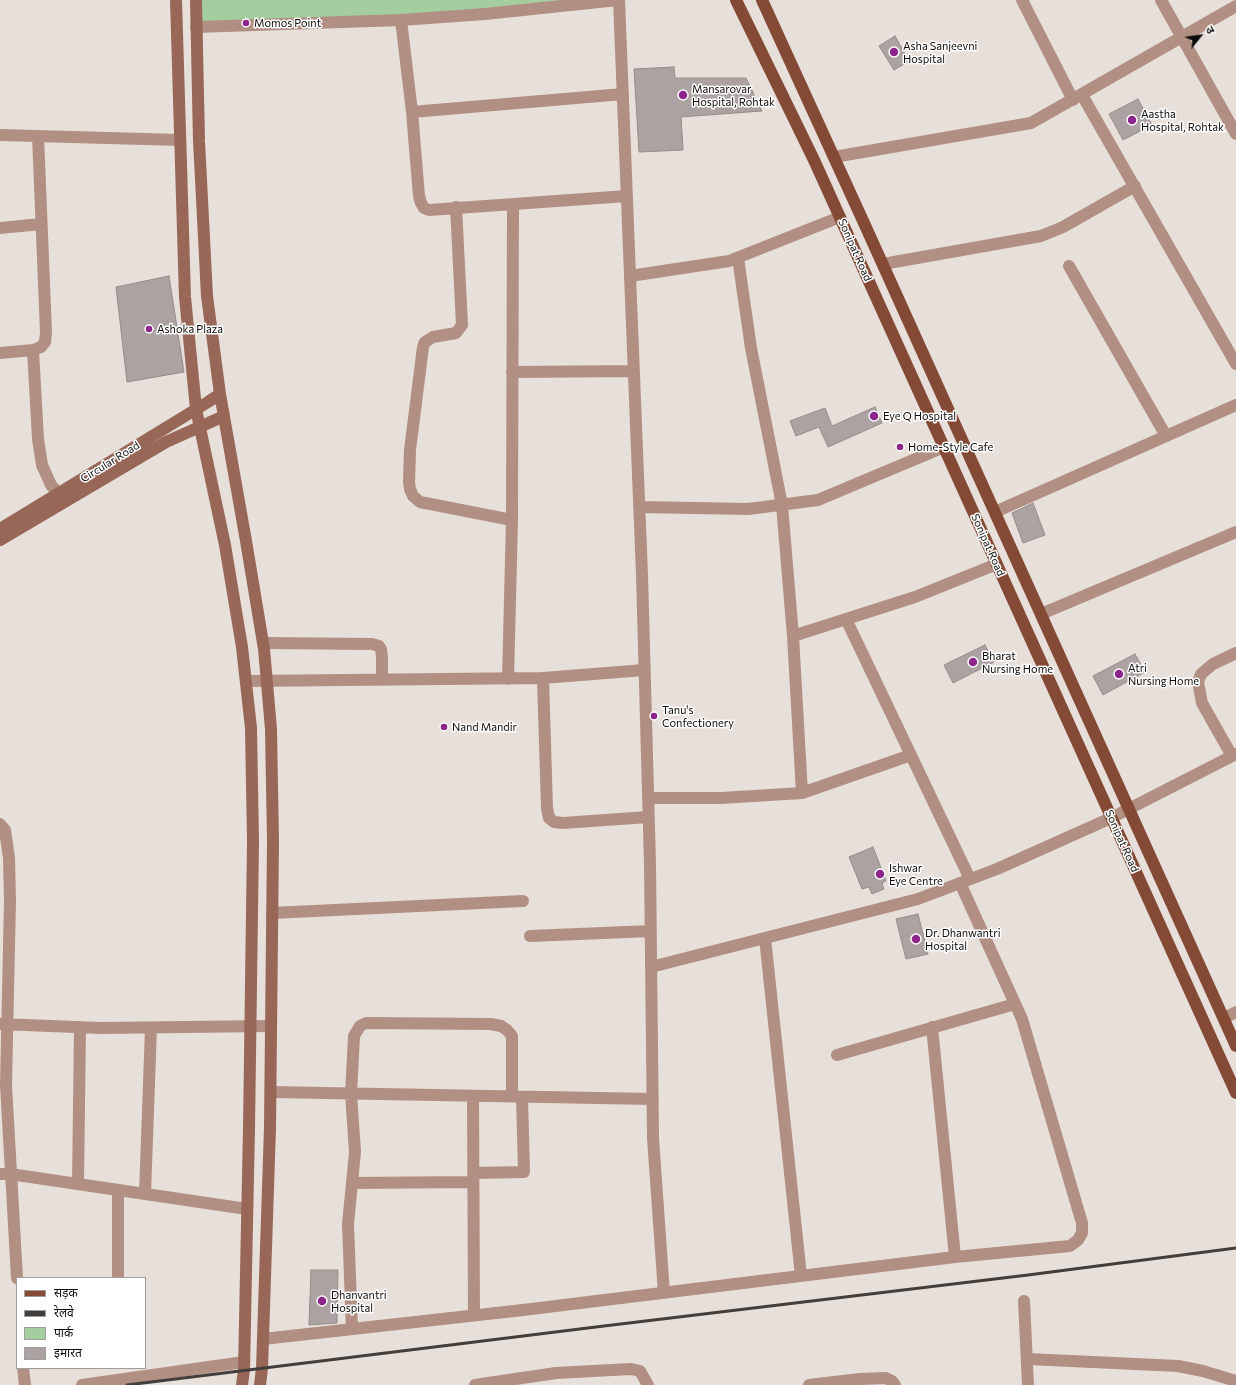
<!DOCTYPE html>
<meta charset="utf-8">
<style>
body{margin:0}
#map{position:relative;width:1236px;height:1385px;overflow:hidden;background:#e7dfda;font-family:Commissioner,"Noto Sans Devanagari",sans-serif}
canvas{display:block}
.legend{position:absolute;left:16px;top:1277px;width:130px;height:92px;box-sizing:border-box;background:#fff;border:1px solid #9f9e9d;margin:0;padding:5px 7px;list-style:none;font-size:12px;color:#0e0c0a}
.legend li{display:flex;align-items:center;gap:8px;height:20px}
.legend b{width:20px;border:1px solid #9f9e9d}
.north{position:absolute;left:1180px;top:16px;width:40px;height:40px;-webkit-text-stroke:3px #fff;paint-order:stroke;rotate:60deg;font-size:11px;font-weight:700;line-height:16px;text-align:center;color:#0e0c0a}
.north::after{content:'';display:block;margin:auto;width:14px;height:18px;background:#0e0c0a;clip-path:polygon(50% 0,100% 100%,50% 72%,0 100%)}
</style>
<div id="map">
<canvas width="1236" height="1385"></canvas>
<ul class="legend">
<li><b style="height:5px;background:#854a36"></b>सड़क</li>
<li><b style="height:5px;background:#413e3b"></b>रेलवे</li>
<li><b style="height:11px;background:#a5cea0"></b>पार्क</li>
<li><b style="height:11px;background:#aba2a1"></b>इमारत</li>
</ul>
<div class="north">उ</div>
</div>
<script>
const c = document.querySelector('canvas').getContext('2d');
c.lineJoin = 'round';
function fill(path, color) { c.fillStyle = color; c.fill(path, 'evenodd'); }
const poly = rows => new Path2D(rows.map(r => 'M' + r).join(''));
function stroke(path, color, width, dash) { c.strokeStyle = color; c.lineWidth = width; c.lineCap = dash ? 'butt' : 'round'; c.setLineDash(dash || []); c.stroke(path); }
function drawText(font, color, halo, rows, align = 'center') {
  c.font = font + ' Commissioner,sans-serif'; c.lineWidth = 3; c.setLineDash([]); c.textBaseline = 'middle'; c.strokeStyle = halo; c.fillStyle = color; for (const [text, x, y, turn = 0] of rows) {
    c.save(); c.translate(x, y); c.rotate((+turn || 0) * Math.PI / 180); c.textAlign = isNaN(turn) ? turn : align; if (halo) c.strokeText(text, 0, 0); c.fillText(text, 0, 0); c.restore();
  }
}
fill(poly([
 [197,0,620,0,401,17,197,25]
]), '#a5cea0');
const building = poly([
 [895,36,909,61,894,70,879,46,895,36],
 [674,67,675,78,746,78,762,111,681,117,683,150,639,152,634,69,674,67],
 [1138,99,1152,125,1123,140,1109,114,1138,99],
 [169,276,184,372,127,382,116,287,169,276],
 [875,407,882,423,828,447,819,427,796,436,790,421,825,408,832,426,875,407],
 [1033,503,1045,535,1023,543,1012,513,1033,503],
 [985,645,994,662,953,683,944,665,985,645],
 [1135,654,1145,672,1103,695,1093,676,1135,654],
 [873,847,886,881,882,883,884,889,872,894,869,887,862,889,849,857,873,847],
 [918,914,928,954,906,959,896,919,918,914],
 [311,1270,338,1270,337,1323,309,1325,311,1270]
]);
fill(building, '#aba2a1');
stroke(building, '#958c8c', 1);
stroke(poly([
 [619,0,642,575,650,864,653,1138,664,1293],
 [1022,0,1073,100],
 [1161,0,1236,134],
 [401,20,412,112,419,196,421,203,424,208,429,210,627,196],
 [196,27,401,20,485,14,618,0],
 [1082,95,1236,364],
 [412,112,623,94],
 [0,135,180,140],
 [834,157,1031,123,1236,6],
 [456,207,462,325,456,333,433,337,425,342,423,347,410,450,409,482,410,489,413,496,420,502,512,520],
 [0,228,41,224],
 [738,258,751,348,782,505,793,636,802,793],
 [883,264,1041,236,1063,227,1135,186],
 [1069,266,1166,436],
 [630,276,729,261,840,217],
 [33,350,38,439,42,465,51,485,59,494],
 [0,353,33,350,41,347,45,342,46,332,38,136],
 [512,372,634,371],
 [639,507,748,509,818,500,944,447],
 [995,512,1236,405],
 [1041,614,1236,532],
 [846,619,970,879],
 [793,636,915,597,997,564],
 [263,643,372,644,379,646,381,649,382,657,382,680],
 [543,678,644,670],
 [508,679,512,520,513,204],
 [246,681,543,678,547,808,549,818,554,822,563,823,648,817],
 [1232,756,1202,703,1198,682,1201,674,1213,664,1236,653],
 [648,798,721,798,802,793,911,755],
 [0,824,5,830,9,858,10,900,6,1085,17,1278],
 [272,913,523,901],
 [530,936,651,931],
 [765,938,801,1276],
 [651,967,918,899,997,869,1111,818,1236,754],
 [1224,1018,1236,1012],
 [0,1024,100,1028,271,1026],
 [932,1027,955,1257],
 [837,1055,1015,1004],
 [271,1092,653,1099],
 [473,1096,474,1315],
 [473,1173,524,1172,522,1097],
 [0,1174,10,1174,247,1209],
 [352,1183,473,1182],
 [78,1184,80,1027],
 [145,1194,151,1028],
 [118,1278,118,1190],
 [1024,1301,1028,1385],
 [352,1329,348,1224,355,1152,351,1094,354,1036,360,1026,366,1023,491,1024,501,1026,507,1030,512,1036,512,1096],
 [263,1339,523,1310,955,1257,1070,1246,1078,1240,1082,1233,1082,1223,1022,1019,960,883],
 [1028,1359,1178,1366,1203,1371,1236,1381],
 [23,1368,25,1385],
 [82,1385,244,1362],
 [475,1385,556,1373,631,1369,640,1371,648,1385],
 [809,1385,860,1379,886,1378,892,1381,895,1385]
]), '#b28f83', 12);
stroke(poly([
 [176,0,185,297,196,409,225,545,242,647,251,728,253,841,249,1128,244,1370,242,1385],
 [196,0,199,141,207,296,220,394,246,541,264,649,271,729,273,841,270,1128,262,1368,260,1385],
 [0,529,208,402,220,394],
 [0,540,166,442,224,416]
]), '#986757', 12);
stroke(poly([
 [736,0,814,160,1236,1093],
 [762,0,864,223,1236,1046]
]), '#854a36', 12);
stroke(poly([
 [127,1385,604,1326,1028,1275,1236,1248]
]), '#413e3b', 3);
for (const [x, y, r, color] of [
 [246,23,4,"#8c268c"],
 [894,52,5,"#8c268c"],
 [683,95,5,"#8c268c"],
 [1132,120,5,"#8c268c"],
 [149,329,4,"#8c268c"],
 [874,416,5,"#8c268c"],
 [900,447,4,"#8c268c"],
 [973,662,5,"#8c268c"],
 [1119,674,5,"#8c268c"],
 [654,716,4,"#8c268c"],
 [444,727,4,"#8c268c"],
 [880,874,5,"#8c268c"],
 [916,939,5,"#8c268c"],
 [322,1301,5,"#8c268c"]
]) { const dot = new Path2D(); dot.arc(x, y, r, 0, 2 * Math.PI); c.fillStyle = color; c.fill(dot); stroke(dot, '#fff', 1.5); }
drawText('11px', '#0e0c0a', '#fff', [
 ["Momos Point",254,23],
 ["Asha Sanjeevni",903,46],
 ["Hospital",903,59],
 ["Mansarovar",692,89],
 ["Hospital, Rohtak",692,102],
 ["Aastha",1141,114],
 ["Hospital, Rohtak",1141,127],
 ["Ashoka Plaza",157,329],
 ["Eye Q Hospital",883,416],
 ["Home-Style Cafe",908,447],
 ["Bharat",982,656],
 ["Nursing Home",982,669],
 ["Atri",1128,668],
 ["Nursing Home",1128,681],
 ["Tanu's",662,710],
 ["Confectionery",662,723],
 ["Nand Mandir",452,727],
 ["Ishwar",889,868],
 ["Eye Centre",889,881],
 ["Dr. Dhanwantri",925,933],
 ["Hospital",925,946],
 ["Dhanvantri",331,1295],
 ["Hospital",331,1308]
], 'left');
drawText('11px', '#0e0c0a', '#fff', [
 ["Sonipat Road",855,250,66],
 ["Circular Road",110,462,-32],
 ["Sonipat Road",988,545,66],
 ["Sonipat Road",1122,841,66]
]);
</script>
